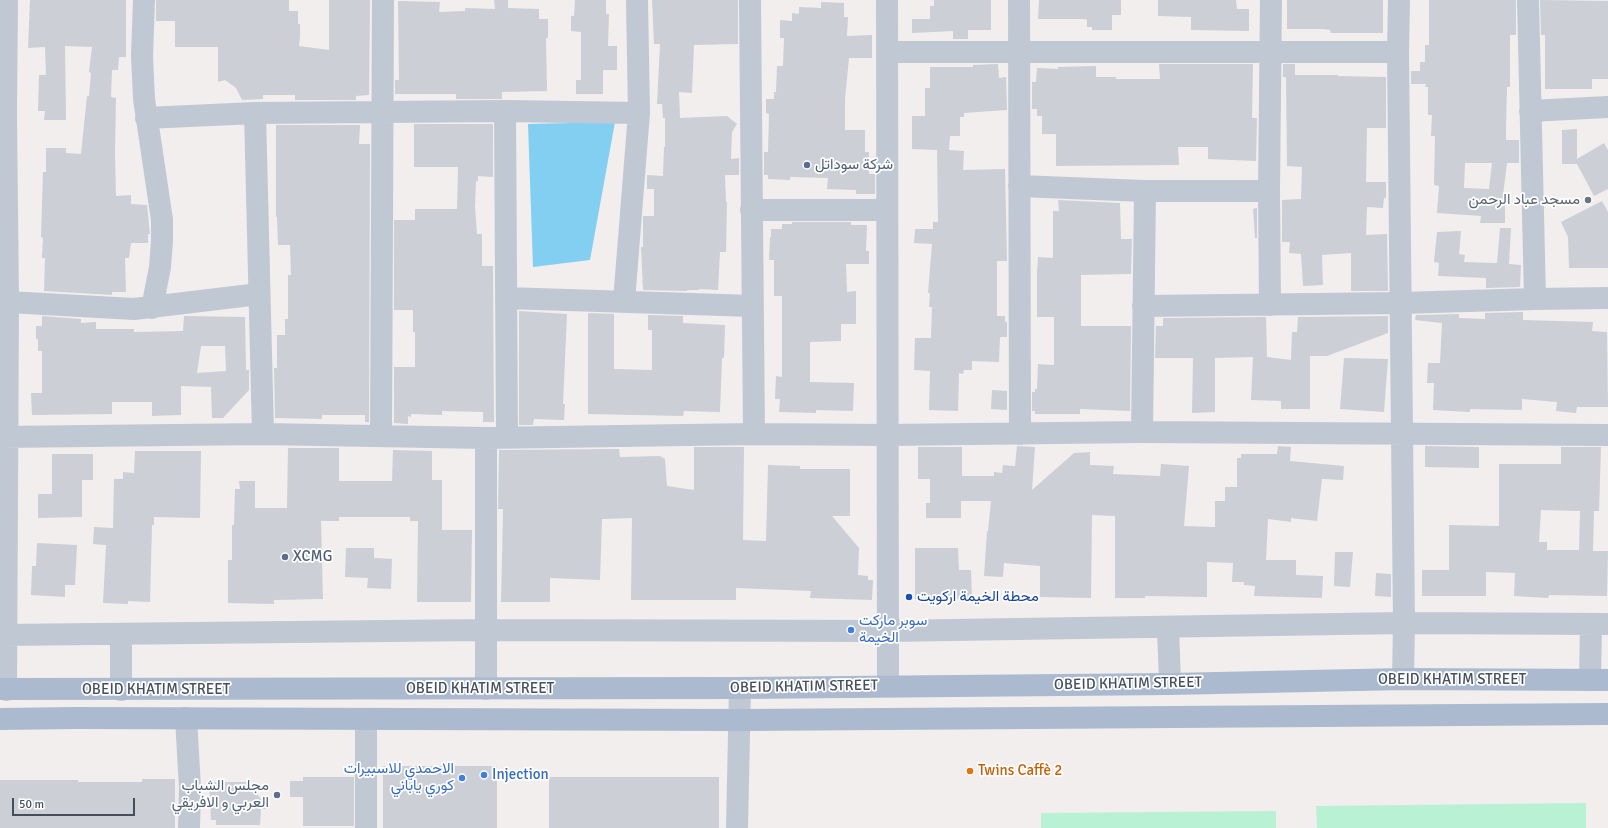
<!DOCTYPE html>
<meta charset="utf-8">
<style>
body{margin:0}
#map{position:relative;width:1608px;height:828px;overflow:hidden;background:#f1eeed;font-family:Signika,sans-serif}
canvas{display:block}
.scale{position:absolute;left:12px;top:798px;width:123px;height:18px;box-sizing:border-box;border:2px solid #454f5c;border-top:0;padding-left:5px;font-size:12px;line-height:14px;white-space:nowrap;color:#454f5c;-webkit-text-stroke:3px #fff;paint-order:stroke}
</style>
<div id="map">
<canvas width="1608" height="828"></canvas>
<div class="scale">50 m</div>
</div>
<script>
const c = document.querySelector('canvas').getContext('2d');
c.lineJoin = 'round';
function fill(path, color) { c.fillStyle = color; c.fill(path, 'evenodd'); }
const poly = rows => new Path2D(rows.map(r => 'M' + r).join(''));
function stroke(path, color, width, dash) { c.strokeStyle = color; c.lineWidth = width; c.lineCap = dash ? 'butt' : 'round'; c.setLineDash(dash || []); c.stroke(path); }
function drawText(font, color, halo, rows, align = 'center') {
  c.font = font + ' Signika,Vazirmatn,sans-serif'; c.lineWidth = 3.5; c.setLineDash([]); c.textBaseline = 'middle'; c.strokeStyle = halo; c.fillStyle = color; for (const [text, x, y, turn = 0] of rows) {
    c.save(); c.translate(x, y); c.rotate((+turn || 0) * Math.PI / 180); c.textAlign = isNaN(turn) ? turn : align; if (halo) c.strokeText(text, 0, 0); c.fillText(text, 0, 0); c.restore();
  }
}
fill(poly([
 [1586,803,1586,828,1317,828,1316,806],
 [1276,811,1276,828,1041,828,1041,813]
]), '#b9f1d4');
fill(poly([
 [615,122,590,260,533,267,528,124]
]), '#83cff1');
fill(poly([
 [30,0,126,0,126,57,119,57,118,70,112,70,111,97,116,98,115,152,116,196,131,195,131,204,147,205,150,234,148,234,148,243,131,243,129,258,125,258,126,292,112,292,112,295,44,291,45,258,42,258,43,238,41,237,43,172,46,172,46,148,66,148,66,153,81,154,87,96,89,96,91,73,89,72,92,47,65,46,66,120,44,120,45,111,38,111,39,75,46,75,45,47,28,48],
 [156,0,289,0,289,11,298,11,298,24,300,24,300,36,299,46,329,50,329,0,370,0,369,95,356,96,356,100,295,100,295,95,263,95,263,99,242,100,236,88,225,80,218,82,218,47,175,47,175,21,156,21],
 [494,0,508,0,508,8,539,9,539,19,548,19,548,38,546,38,547,91,502,92,502,99,456,99,456,94,395,94,395,80,399,80,398,1,440,2,439,12,465,11,465,8,495,9],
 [575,0,606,0,606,14,609,14,608,46,617,46,617,70,603,70,603,94,576,94,576,80,581,80,581,32,571,31,571,16,574,16],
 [652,0,738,0,738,44,694,45,692,93,679,92,680,118,727,116,737,124,732,132,731,159,739,158,739,175,725,175,726,202,727,202,726,252,720,252,718,290,699,289,699,290,687,290,687,291,643,290,641,247,643,247,643,216,654,216,654,189,647,189,647,175,663,176,664,147,665,147,665,118,663,118,662,104,657,104,660,44,654,44],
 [934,0,991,0,991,30,968,30,968,39,953,39,953,31,912,33,912,19,930,19,930,6,934,6],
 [1039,0,1121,0,1121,15,1112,15,1112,30,1092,30,1092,27,1087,27,1087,20,1085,19,1038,19],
 [1158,0,1236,0,1237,9,1249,9,1249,31,1191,30,1191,17,1158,16],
 [1287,0,1383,0,1383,33,1331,33,1330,30,1323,29,1287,29],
 [1429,0,1516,0,1516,35,1510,35,1510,87,1507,87,1506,129,1506,140,1519,140,1519,163,1507,163,1503,195,1505,195,1505,223,1480,223,1481,216,1437,213,1439,186,1434,185,1435,136,1431,136,1432,115,1428,115,1428,87,1425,87,1426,84,1411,84,1411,71,1420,71,1420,62,1425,62,1425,45,1429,45],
 [1465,163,1492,163,1489,189,1464,188],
 [1540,0,1608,1,1608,79,1592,79,1592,89,1545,89,1545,35,1541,35],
 [821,2,844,3,844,17,848,17,847,36,872,35,872,58,849,58,845,99,845,130,865,130,865,152,869,152,869,174,875,174,875,194,856,194,856,190,827,189,828,178,790,177,790,180,768,179,768,175,764,175,764,152,768,152,769,114,766,113,766,99,774,99,774,92,776,92,777,66,783,66,784,38,780,38,780,20,792,21,792,13,799,14,799,7,821,8],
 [998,64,999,78,1006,77,1007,110,964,113,964,117,960,117,960,136,950,136,949,150,964,151,963,170,1005,169,1007,261,997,261,997,316,1005,316,1005,322,1007,322,1007,337,1000,337,999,362,972,361,972,370,964,370,963,374,959,373,958,411,929,410,930,371,914,370,915,338,931,338,932,307,929,307,930,293,928,293,932,244,914,243,915,229,933,229,933,222,938,222,937,150,912,149,912,116,925,116,925,88,930,88,930,67,973,67,973,65],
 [1159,64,1253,64,1252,118,1257,118,1256,161,1208,159,1208,147,1178,147,1179,165,1056,166,1056,134,1042,134,1042,116,1037,116,1037,109,1032,109,1032,82,1036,82,1037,68,1058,69,1058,67,1096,66,1096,77,1116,77,1116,79,1160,79],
 [1283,64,1295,64,1295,75,1338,75,1338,76,1386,77,1386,128,1367,128,1366,182,1386,182,1386,198,1384,198,1383,208,1367,207,1366,235,1387,234,1388,291,1351,291,1351,253,1322,255,1323,285,1303,286,1301,254,1289,253,1290,242,1282,242,1282,200,1301,199,1302,167,1287,166,1286,77,1283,77],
 [414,124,493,124,493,177,478,176,478,181,476,181,475,207,477,234,482,234,482,266,493,266,494,422,483,422,483,412,442,411,442,415,411,414,411,417,408,416,408,424,394,423,394,367,415,367,415,332,413,332,413,310,394,310,394,220,415,220,415,209,457,209,458,167,414,167],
 [276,125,360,125,359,144,370,144,369,422,365,422,365,415,322,415,322,419,275,418,274,368,277,368,277,335,285,335,285,319,288,319,288,275,291,275,290,245,278,245,277,217,276,217],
 [1577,129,1577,159,1604,143,1608,150,1608,189,1594,196,1577,164,1562,164,1562,130],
 [1058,200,1120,203,1121,239,1132,239,1131,274,1081,275,1081,326,1131,326,1130,411,1080,409,1080,414,1035,414,1035,411,1032,411,1032,392,1035,392,1035,389,1037,389,1038,364,1054,365,1054,317,1037,317,1037,272,1038,257,1053,258,1053,211,1059,211],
 [1602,201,1608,212,1608,268,1569,268,1568,237,1561,222],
 [1257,208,1257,238,1255,238,1253,209],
 [792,222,851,222,851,225,867,225,866,251,869,251,869,264,846,264,847,292,856,291,856,324,841,324,841,341,810,342,810,382,854,383,853,411,816,410,816,413,779,412,780,399,775,399,776,376,782,377,782,296,774,296,774,260,769,260,770,237,771,237,771,229,782,229,782,224,792,224],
 [1500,228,1511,228,1509,264,1521,265,1520,287,1486,288,1486,278,1438,276,1439,263,1434,262,1437,232,1461,231,1459,254,1465,255,1464,262,1497,263],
 [519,311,567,314,563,404,565,404,564,420,534,419,533,425,519,425],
 [1523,312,1523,320,1593,322,1592,331,1607,332,1608,407,1577,407,1576,413,1556,411,1557,402,1522,399,1522,410,1470,409,1470,412,1433,410,1434,383,1427,383,1428,363,1440,363,1442,323,1415,320,1416,315,1459,314,1459,318,1485,319,1485,313],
 [588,313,614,314,614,369,652,370,652,330,648,330,648,315,683,316,683,323,725,325,724,358,722,358,720,412,684,411,683,416,588,414],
 [42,316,81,319,81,323,96,322,96,329,134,329,134,332,183,331,184,316,245,317,246,370,249,370,249,390,223,418,212,418,211,387,181,386,181,415,152,416,152,402,112,402,112,414,32,415,31,393,42,393,42,351,38,351,38,339,36,339,36,326,42,326],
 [201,346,225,346,226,371,197,373],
 [1388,316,1388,333,1327,356,1310,356,1310,409,1281,409,1281,401,1251,400,1253,357,1215,358,1215,412,1192,413,1193,358,1155,358,1156,326,1163,326,1163,318,1266,317,1267,357,1291,360,1292,332,1297,332,1298,317],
 [1344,358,1388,359,1384,412,1340,409],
 [992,390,1007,391,1007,410,991,409],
 [1017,446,1035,447,1032,490,1074,453,1090,452,1090,465,1114,466,1113,474,1160,476,1161,464,1189,466,1184,526,1215,527,1215,501,1225,501,1225,487,1237,487,1237,458,1241,458,1241,454,1277,454,1278,446,1291,447,1290,461,1344,466,1343,480,1322,479,1317,521,1291,518,1291,522,1268,519,1266,560,1296,560,1296,575,1323,576,1322,598,1254,596,1255,586,1244,585,1244,582,1232,582,1233,563,1207,562,1207,597,1145,596,1145,598,1115,598,1115,516,1092,515,1091,598,1040,597,1040,566,1004,563,1003,577,984,576,987,531,988,531,991,501,961,501,961,518,926,518,926,503,930,503,930,479,918,479,918,447,962,447,962,476,994,476,994,472,1002,473,1003,465,1015,466],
 [1425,446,1479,447,1479,468,1425,467],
 [694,447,744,447,743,540,766,541,768,465,800,466,800,469,850,469,850,516,832,516,859,548,858,575,868,576,868,580,873,580,872,600,810,598,811,591,736,588,736,600,631,600,632,518,602,519,600,580,550,578,550,602,501,602,503,509,498,509,499,450,619,449,620,457,660,456,665,459,667,486,694,490],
 [1561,447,1601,447,1599,511,1594,511,1593,551,1608,551,1607,596,1549,595,1548,598,1514,596,1515,573,1486,572,1486,596,1422,596,1422,570,1449,570,1449,525,1499,526,1499,464,1561,464],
 [1541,510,1580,511,1579,550,1547,550,1547,542,1539,542],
 [288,448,339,448,339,481,392,481,393,450,432,451,432,480,442,480,442,530,472,530,471,602,417,602,418,521,410,521,410,517,339,517,339,521,321,521,323,599,274,600,274,604,228,603,228,560,232,560,232,525,234,525,235,489,240,489,239,481,255,481,255,508,287,508],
 [135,451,201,451,200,518,154,517,154,525,152,525,150,602,128,601,128,604,103,603,106,545,93,544,94,527,113,528,114,479,123,479,123,472,134,473],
 [52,454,93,454,93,480,82,480,82,517,38,518,38,494,52,494],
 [37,543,77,545,75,585,65,585,65,597,31,595,32,566,36,566],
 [346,548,374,548,374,558,392,559,391,589,367,588,368,578,345,577],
 [915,548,958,548,959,570,971,570,972,599,915,599],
 [1335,552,1353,552,1350,587,1334,586],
 [1376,573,1391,574,1391,597,1375,596],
 [383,766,497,766,497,828,383,828],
 [303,777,354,777,354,826,303,826,303,797,290,797,290,781,303,781],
 [549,777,719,777,719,828,549,828],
 [142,779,175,779,175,828,0,828,0,780,78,780,78,782,142,782],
 [209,782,248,782,248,789,253,789,269,809,261,809,260,825,216,825,216,820,211,820]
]), '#cccfd6');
stroke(poly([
 [144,0,142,56,144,99,162,220,162,241,160,267,152,308],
 [750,0,754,434],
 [887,0,888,686],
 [1019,0,1020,434],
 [1399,0,1398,52,1404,623,1403,679],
 [1528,0,1535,299],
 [887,52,1398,52],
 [505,111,507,437],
 [1530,111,1608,107],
 [255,113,263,434],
 [146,118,255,113,505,111,639,113],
 [1019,186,1145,191,1269,191],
 [751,210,887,210],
 [506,298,753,306],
 [624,301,639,113,637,0],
 [8,302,134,309,259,294],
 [1270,305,1269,191,1271,0],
 [1143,306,1400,303,1535,299,1608,298],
 [1142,432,1145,191],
 [381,436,383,0],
 [0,437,263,434,486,438,754,434,887,435,1142,432,1608,435],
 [1168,627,1170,684],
 [0,635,485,630,888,631,1404,623,1608,624],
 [1590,680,1591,625],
 [486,689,486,438],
 [6,690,8,302,6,114,7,0],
 [121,690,121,634],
 [186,718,190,788,189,828],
 [366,828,366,720],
 [737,828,740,688]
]), '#c0c8d4', 22);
stroke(poly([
 [0,689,740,688,1170,684,1403,679,1608,680],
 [0,719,75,718,740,720,1608,714]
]), '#abbacf', 22);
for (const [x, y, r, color] of [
 [807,165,4,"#5c6f8a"],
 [1588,200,4,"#6b7280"],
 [285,557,4,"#5c6f8a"],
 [909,597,4,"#1a4fb4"],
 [851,630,4,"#3f7fe0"],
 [970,771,4,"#e8710a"],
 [484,775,4,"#3f7fe0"],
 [462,778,4,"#3f7fe0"],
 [277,795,4,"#5c6f8a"]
]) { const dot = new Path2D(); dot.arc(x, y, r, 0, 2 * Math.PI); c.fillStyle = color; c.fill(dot); stroke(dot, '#fff', 1.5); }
drawText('15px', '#4e5e75', '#fff', [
 ["شركة سوداتل",815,165],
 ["XCMG",293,557],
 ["مجلس الشباب",269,786,"right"],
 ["العربي و الافريقي",269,803,"right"]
], 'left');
drawText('15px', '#5b616d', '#fff', [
 ["مسجد عباد الرحمن",1580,200]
], 'right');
drawText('15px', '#164399', '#fff', [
 ["محطة الخيمة اركويت",917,597]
], 'left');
drawText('15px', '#366cbe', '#fff', [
 ["سوبر ماركت",859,621],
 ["الخيمة",859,638],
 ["الاحمدي للاسبيرات",454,769,"right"],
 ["كوري ياباني",454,786,"right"],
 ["Injection",492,775]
], 'left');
drawText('15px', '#454f5c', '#fff', [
 ["OBEID KHATIM STREET",1452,680],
 ["OBEID KHATIM STREET",1128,684,-1],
 ["OBEID KHATIM STREET",804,687,-1],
 ["OBEID KHATIM STREET",480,689],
 ["OBEID KHATIM STREET",156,690]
]);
drawText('15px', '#c56008', '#fff', [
 ["Twins Caffè 2",978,771]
], 'left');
</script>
